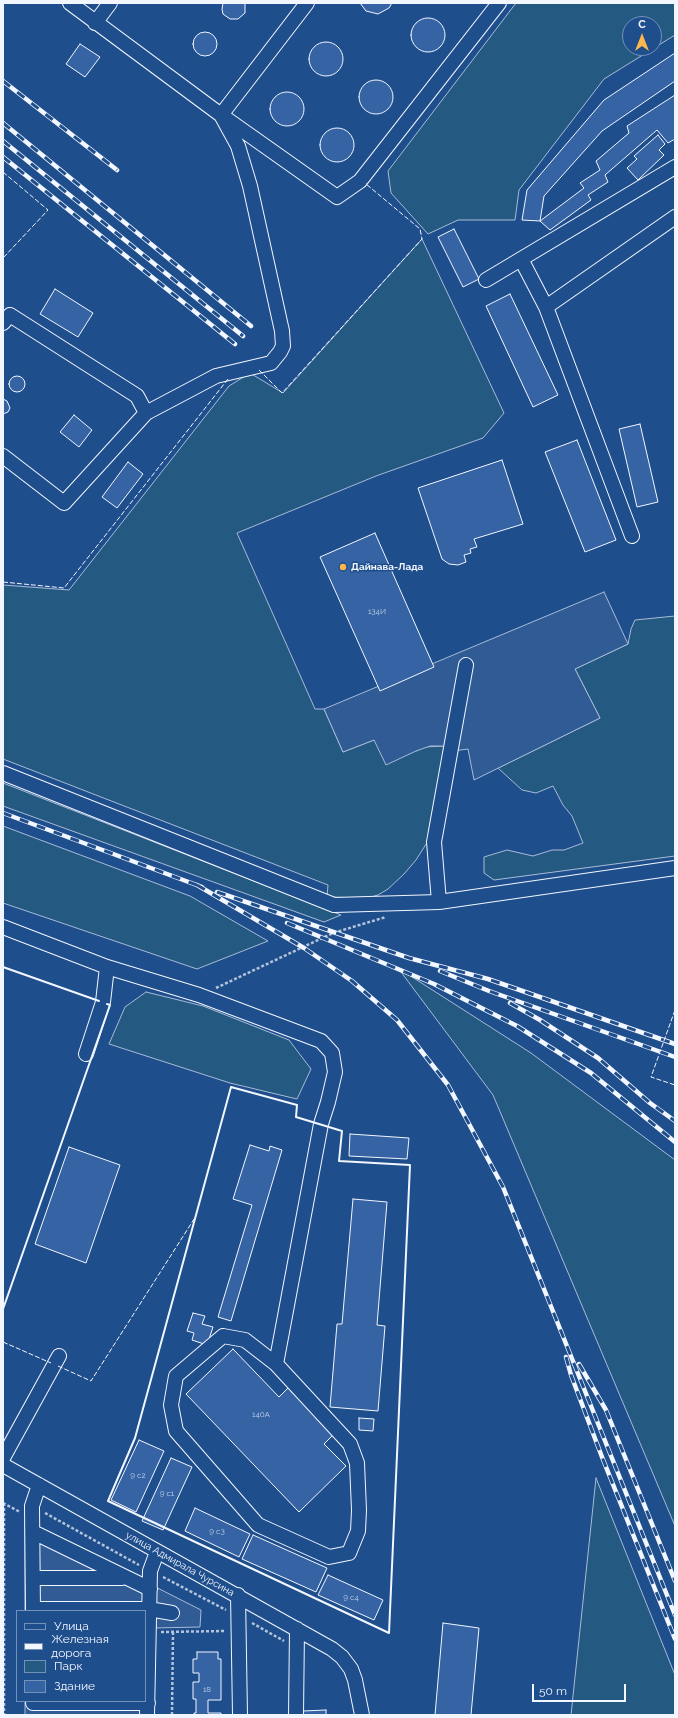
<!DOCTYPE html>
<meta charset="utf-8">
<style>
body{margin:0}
#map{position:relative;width:678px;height:1718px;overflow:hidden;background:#1f4e8c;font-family:Raleway,sans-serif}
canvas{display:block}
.frame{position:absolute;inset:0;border:4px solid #f2f6ff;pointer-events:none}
.legend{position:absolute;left:16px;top:1610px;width:130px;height:92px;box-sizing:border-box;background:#1f4e8c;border:1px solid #7391ba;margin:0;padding:5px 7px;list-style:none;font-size:12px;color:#f2f6ff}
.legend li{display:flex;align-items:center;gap:8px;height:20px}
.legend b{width:20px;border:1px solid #7391ba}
.north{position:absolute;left:622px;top:16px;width:40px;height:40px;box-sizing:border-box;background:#1f4e8c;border:1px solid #7391ba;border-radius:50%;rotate:0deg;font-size:11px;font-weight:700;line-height:16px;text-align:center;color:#f2f6ff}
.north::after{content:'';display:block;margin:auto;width:14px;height:18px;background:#ffb74d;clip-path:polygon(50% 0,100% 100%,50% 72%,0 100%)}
.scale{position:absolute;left:532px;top:1684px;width:94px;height:18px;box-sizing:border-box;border:2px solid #f2f6ff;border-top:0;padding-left:5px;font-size:12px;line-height:14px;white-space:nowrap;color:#f2f6ff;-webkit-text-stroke:3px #1f4e8c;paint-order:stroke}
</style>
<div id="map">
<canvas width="678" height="1718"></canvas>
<div class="frame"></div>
<ul class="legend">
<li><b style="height:5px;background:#1f4e8c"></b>Улица</li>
<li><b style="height:5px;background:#f2f6ff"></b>Железная дорога</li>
<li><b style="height:11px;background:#245a82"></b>Парк</li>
<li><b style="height:11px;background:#3563a3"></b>Здание</li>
</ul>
<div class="north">С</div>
<div class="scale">50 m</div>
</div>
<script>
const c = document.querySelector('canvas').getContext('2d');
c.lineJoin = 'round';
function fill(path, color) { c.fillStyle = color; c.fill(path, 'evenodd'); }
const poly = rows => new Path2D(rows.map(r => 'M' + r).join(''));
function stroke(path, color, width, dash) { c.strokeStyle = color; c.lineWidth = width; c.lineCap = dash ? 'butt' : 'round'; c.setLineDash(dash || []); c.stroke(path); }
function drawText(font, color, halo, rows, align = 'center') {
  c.font = font + ' Raleway,sans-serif'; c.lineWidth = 3; c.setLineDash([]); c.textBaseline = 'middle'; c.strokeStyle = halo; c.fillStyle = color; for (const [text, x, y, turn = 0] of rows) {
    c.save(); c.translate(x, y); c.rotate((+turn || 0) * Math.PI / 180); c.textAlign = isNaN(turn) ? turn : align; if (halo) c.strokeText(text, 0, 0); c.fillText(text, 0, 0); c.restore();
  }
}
const green = poly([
 [516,3,675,3,675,35,654,48,654,24,630,24,630,48,654,48,604,79,519,190,515,220,458,220,428,234,391,193,388,171,516,3],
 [422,239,504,413,483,438,376,476,237,533,315,709,324,709,343,752,374,740,416,751,424,747,443,746,446,752,428,841,416,860,404,874,388,889,378,895,367,898,327,897,328,885,3,759,3,585,69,590,229,386,250,373,283,393,422,239],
 [675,616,675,856,494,880,484,873,484,857,507,850,533,856,552,850,564,850,583,843,572,816,563,805,553,786,536,793,522,790,498,768,600,718,575,669,628,644,631,629,635,620,675,616],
 [3,783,341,915,324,922,3,806,3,783],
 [3,826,190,896,268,941,197,969,3,903,3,826],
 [398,968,531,1053,675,1160,675,1526,493,1095,398,968],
 [146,992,203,1006,289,1040,311,1069,297,1099,230,1083,109,1044,125,1007,146,992],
 [596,1478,675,1675,675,1715,571,1715,596,1478]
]);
fill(green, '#245a82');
stroke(green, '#a8bbd7', 1);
const parking = poly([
 [604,592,628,644,575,669,600,718,474,780,468,749,446,752,443,746,430,746,416,751,386,765,374,740,343,752,324,709,604,592],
 [25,1521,201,1610,200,1627,154,1628,153,1715,25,1715,25,1701,145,1701,145,1611,25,1611,25,1521]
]);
fill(parking, '#305b95');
stroke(parking, '#a8bbd7', 1);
const building = poly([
 [223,3,245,3,245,13,238,19,230,19,223,14,222,9,223,3],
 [360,3,392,3,389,8,378,14,366,11,360,3],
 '411 35a17 17 0 1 1 34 0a17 17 0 1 1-34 0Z',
 '193 44a12 12 0 1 1 24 0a12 12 0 1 1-24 0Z',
 '309 59a17 17 0 1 1 34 0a17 17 0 1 1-34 0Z',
 [80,44,100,57,85,77,66,64,80,44],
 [675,53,675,81,602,131,544,196,540,221,522,220,527,190,604,100,675,53],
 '359 97a17 17 0 1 1 34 0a17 17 0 1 1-34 0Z',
 '270 109a17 17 0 1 1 34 0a17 17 0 1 1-34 0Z',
 [675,95,675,139,668,143,657,130,605,175,608,182,588,195,591,200,550,230,540,221,584,188,580,183,600,170,596,161,629,133,627,126,675,95],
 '320 145a17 17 0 1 1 34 0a17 17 0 1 1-34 0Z',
 [658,135,665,144,659,150,664,155,638,180,627,168,637,159,634,156,658,135],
 [454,229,479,279,463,287,438,237,454,229],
 [55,289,93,313,78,337,40,314,55,289],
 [510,294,558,395,533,407,486,306,510,294],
 '9 384a8 8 0 1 1 16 0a8 8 0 1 1-16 0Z',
 [3,399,7,401,10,408,8,412,3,414,3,399],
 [74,415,92,430,79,447,60,432,74,415],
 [640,424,658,502,637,507,619,429,640,424],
 [577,440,616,540,585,552,545,452,577,440],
 [502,460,523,524,474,539,477,547,470,549,471,553,464,555,466,562,458,565,449,564,442,559,418,488,502,460],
 [128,462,143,474,117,508,102,497,128,462],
 [375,533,434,667,380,691,320,557,375,533],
 [350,1134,409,1138,407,1159,349,1156,350,1134],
 [250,1145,269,1151,270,1146,282,1150,231,1321,218,1317,252,1205,233,1199,250,1145],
 [69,1147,120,1165,86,1263,35,1244,69,1147],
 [353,1199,387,1202,377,1325,385,1326,378,1411,330,1407,337,1324,342,1324,353,1199],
 [193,1313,205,1316,202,1324,213,1327,207,1345,192,1340,194,1333,187,1331,193,1313],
 [233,1349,279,1397,288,1388,334,1434,324,1444,346,1466,299,1512,186,1394,233,1349],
 [359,1418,374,1419,373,1431,359,1430,359,1418],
 [139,1440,164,1451,136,1512,111,1500,139,1440],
 [171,1458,192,1467,163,1530,142,1521,171,1458],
 [195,1508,250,1534,239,1557,185,1531,195,1508],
 [253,1535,327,1568,316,1592,242,1559,253,1535],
 [328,1575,383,1600,374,1620,318,1595,328,1575],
 [443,1623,479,1628,471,1715,435,1715,443,1623],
 [197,1652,218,1652,218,1659,221,1659,221,1700,208,1700,208,1713,221,1713,221,1715,194,1715,194,1713,196,1713,196,1699,193,1699,193,1682,199,1682,199,1673,193,1673,193,1659,197,1659,197,1652],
 [326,1710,326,1715,303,1715,303,1711,326,1710]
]);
fill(building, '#3563a3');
stroke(building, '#f2f6ff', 1);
const minor = poly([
 [70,3,221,115,337,197,360,181,499,3],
 [95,23,110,3],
 [521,259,546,307,632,536],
 [486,280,675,167],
 [546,307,675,217],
 [3,323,10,315,137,396,146,413,64,503,3,456],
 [146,413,216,376,271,363,280,352,283,346,282,331,250,186,238,146,221,115,307,3],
 [3,773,334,905,439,902,675,868],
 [439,902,434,842,466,665],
 [3,927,107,967,199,995,321,1041,332,1053,335,1072,328,1102,321,1124,276,1364],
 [86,1054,103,1002,107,967],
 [223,1336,245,1340,276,1364,350,1444,357,1463,359,1510,358,1531,349,1553,329,1557,258,1525,176,1431,171,1405,176,1376,223,1336],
 [3,1458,59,1356],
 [3,1465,332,1649,342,1657,351,1669,355,1680,362,1715],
 [33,1532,150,1589],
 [33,1578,122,1578],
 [238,1595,240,1715],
 [33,1609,149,1609,172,1613],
 [33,1611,32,1506,39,1485],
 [33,1703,148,1703],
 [147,1715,150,1571,157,1552],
 [296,1715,297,1629]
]);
stroke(minor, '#f2f6ff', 16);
stroke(poly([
 [216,988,333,933,386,917],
 [3,1503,20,1512],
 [4,1503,4,1715],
 [45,1513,139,1565],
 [163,1577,226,1610],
 [252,1623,284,1641],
 [161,1632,226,1631],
 [172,1715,173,1632]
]), '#b3c4dc', 2.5, [3, 2]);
stroke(minor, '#1f4e8c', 14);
const rail = poly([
 [3,81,117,170],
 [3,123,251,326],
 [3,141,243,336],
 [3,157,235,344],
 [3,813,202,887],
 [197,885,304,948,352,981,397,1020,448,1085,503,1187,675,1615],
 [217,892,409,958,488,979,675,1044],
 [287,923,434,984,517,1026,591,1073,675,1142],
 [440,971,489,991,675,1057],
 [510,1003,540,1020,598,1058,650,1103,675,1121],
 [566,1357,571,1375,602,1457,675,1639],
 [579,1364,606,1410,675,1581]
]);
stroke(rail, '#f2f6ff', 4.5);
stroke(rail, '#1f4e8c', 3, [9]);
stroke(poly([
 [3,172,48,210,3,258],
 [259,370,282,393,422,239,420,229,366,184,367,183],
 [3,582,64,588,228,379,230,379],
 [675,1010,651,1077,675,1085],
 [3,1342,51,1363],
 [58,1366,91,1381,196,1216]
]), '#f2f6ff', 1, [5, 2]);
stroke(poly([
 [3,967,99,1001],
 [231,1087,297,1105,296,1117,342,1131,339,1161,410,1165,389,1633,108,1501,135,1438,231,1087],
 [3,1309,110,1005,107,1004]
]), '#f2f6ff', 2);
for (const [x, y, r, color] of [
 [343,567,4,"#ffb74d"]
]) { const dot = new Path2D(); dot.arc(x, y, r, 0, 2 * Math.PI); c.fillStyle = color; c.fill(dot); stroke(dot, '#1f4e8c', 1.5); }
drawText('8px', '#c3d1e8', null, [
 ["134И",377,612],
 ["140А",261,1415],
 ["9 с2",138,1476],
 ["9 с1",167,1494],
 ["9 с3",217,1532],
 ["9 с4",351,1598],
 ["18",207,1690]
]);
drawText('bold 10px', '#f2f6ff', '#1f4e8c', [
 ["Дайнава-Лада",351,567]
], 'left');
drawText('10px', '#f2f6ff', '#1f4e8c', [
 ["улица Адмирала Чурсина",180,1564,29]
]);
</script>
